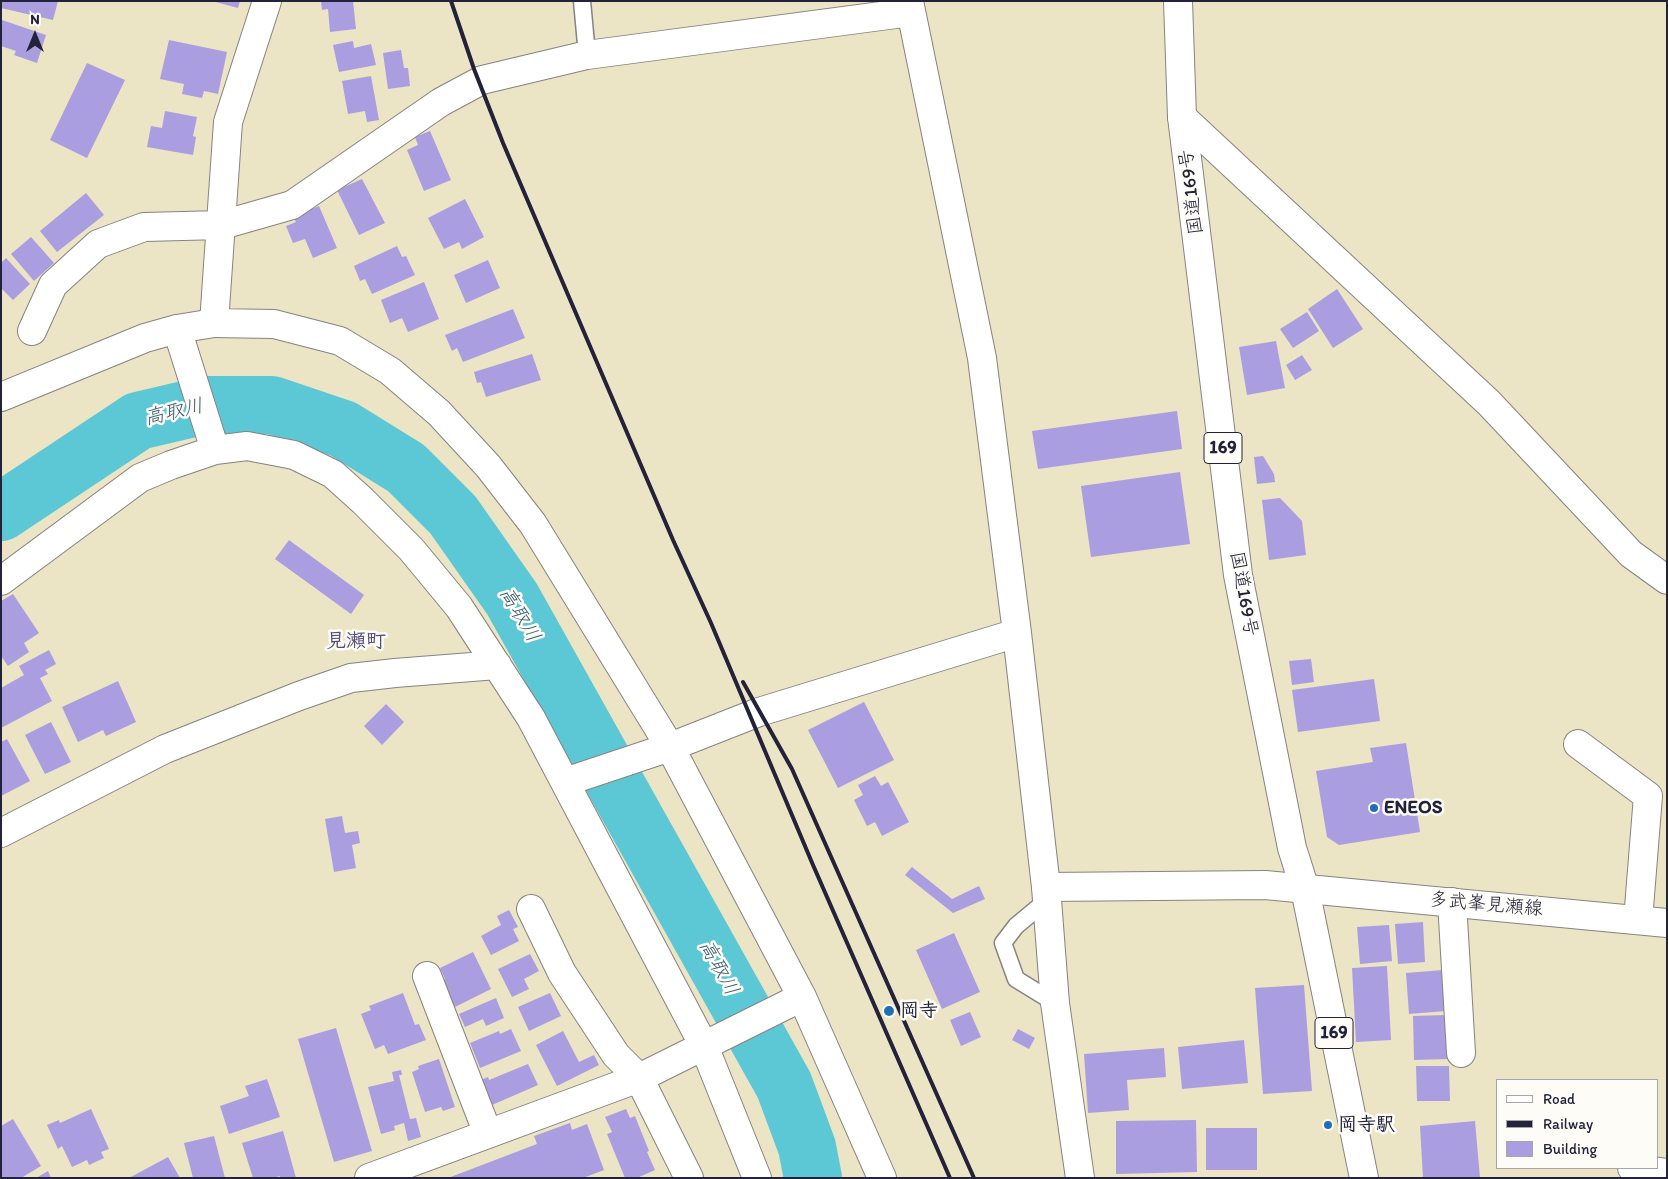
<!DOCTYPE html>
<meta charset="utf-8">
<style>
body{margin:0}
#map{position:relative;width:1668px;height:1179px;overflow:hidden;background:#ebe4c5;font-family:Itim,sans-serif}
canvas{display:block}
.frame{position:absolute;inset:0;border:2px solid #22223b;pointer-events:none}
.legend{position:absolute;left:1496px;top:1079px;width:162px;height:90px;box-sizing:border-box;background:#fdfcf7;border:1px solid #a5a5ac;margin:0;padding:6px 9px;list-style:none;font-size:15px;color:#22223b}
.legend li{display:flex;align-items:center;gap:10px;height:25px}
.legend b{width:25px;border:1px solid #a5a5ac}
.north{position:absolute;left:10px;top:10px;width:50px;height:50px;-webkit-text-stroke:4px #fdfcf7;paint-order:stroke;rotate:0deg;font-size:14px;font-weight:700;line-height:20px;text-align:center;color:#22223b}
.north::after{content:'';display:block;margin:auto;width:18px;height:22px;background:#22223b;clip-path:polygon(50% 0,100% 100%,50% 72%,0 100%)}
</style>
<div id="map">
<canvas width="1668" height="1179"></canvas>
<div class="frame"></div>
<ul class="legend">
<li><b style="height:6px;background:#fff"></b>Road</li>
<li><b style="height:6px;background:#22223b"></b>Railway</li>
<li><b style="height:14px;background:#aa9ee0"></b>Building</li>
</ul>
<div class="north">N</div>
</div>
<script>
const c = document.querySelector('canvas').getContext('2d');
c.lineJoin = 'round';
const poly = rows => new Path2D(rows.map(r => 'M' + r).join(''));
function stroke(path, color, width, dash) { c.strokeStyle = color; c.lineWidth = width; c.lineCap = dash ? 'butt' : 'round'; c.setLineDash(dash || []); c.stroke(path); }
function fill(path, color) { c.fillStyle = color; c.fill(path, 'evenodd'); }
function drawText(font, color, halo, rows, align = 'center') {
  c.font = font + ' Itim,"Klee One",sans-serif'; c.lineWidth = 5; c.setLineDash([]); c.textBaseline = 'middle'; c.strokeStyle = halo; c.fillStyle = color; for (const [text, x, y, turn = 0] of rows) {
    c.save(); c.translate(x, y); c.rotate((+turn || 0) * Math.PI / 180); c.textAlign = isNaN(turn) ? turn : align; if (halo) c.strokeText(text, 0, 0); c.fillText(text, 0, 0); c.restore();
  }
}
stroke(poly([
 [1,512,138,421,206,405,272,405,343,429,406,468,453,515,512,599,784,1085,807,1147,813,1178]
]), '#5cc8d5', 58);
fill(poly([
 [1,1,58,1,53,20,1,8],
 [212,1,240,1,238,8],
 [321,1,353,1,356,29,330,32,328,9,322,10],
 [2,20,46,35,37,63,14,55,16,51,1,46],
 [169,40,227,52,218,94,204,91,202,98,182,94,184,84,160,79],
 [353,41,354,48,371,44,376,65,339,72,333,45],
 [401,50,404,68,408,68,410,86,388,89,383,53],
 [87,63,125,80,87,158,50,140],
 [371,76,379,120,367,122,365,111,348,114,342,81],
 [165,111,197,117,193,136,196,137,193,155,147,147,151,126,162,128],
 [430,131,451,180,424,191,407,150,418,145,415,137],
 [362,179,385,223,359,235,337,190],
 [86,193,104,215,57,252,40,231],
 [465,199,484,237,462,249,459,242,444,249,428,218],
 [319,206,337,248,313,258,305,239,293,243,286,226,296,222,293,217],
 [31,237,54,263,34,281,11,254],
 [397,246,402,257,406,256,415,275,372,294,365,279,360,281,354,266],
 [6,258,30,284,13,300,1,288,1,263],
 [488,260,500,288,466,303,454,275],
 [424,282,439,319,408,332,402,318,390,323,381,300],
 [1337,289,1363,329,1333,348,1308,309],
 [513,309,525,338,463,362,457,348,452,351,445,335],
 [1307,312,1319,331,1293,348,1280,329],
 [1276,341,1285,388,1247,395,1239,347],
 [532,354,541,380,486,397,481,382,477,383,474,372],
 [1302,355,1312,370,1295,380,1286,365],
 [1177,411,1182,449,1038,469,1032,431],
 [1263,456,1274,474,1275,482,1257,484,1254,457],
 [1180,472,1190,544,1091,557,1081,486],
 [1280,498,1302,521,1306,555,1269,560,1262,500],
 [289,540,364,595,351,614,275,559],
 [13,594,39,633,24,643,29,652,8,666,1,656,1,601],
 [49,650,56,664,45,670,48,674,40,678,52,701,1,728,1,688,24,675,19,666],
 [1311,659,1314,682,1292,685,1289,661],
 [1374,679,1380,721,1298,732,1292,690],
 [118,681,136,722,106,736,103,730,78,742,62,707],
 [864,702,894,760,838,788,808,730],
 [386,704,404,722,382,745,364,726],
 [51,722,71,762,45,774,25,735],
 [7,739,30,781,1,796,1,742],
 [1406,743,1420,832,1339,845,1327,837,1316,771,1373,762,1370,748],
 [875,776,881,786,888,782,909,822,882,836,875,822,867,826,854,800,863,795,858,785],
 [342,816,345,833,358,831,360,843,352,845,356,868,334,872,325,819],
 [912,867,952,899,979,886,985,899,953,913,905,875],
 [509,910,518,927,513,929,519,941,491,955,481,936,501,925,497,916],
 [1423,922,1425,962,1398,964,1395,924],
 [1389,925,1392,961,1360,964,1357,927],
 [954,933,980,992,942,1009,916,950],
 [473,952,491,989,455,1007,442,980,445,979,440,968],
 [530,954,539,971,524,979,529,989,512,997,498,969],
 [1387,966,1391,1040,1356,1042,1352,968],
 [1443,970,1446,1011,1409,1014,1406,973],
 [1304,985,1312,1091,1263,1094,1255,988],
 [403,993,415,1025,419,1024,426,1040,388,1054,384,1045,375,1049,361,1014,371,1010,369,1006],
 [550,993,561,1016,529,1031,518,1007],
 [496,998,504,1018,486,1026,483,1019,465,1027,459,1014],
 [970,1012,981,1037,961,1046,950,1020],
 [1446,1015,1448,1059,1414,1060,1413,1016],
 [336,1028,372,1151,334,1162,298,1039],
 [511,1029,521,1051,480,1068,470,1043,499,1031,500,1034],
 [1018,1029,1035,1038,1029,1049,1012,1040],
 [563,1031,579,1062,594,1055,599,1065,557,1086,536,1045],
 [1244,1040,1248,1083,1182,1089,1178,1047],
 [1164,1048,1166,1077,1127,1080,1129,1110,1088,1113,1084,1054],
 [439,1059,455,1107,443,1111,441,1107,425,1112,412,1072,419,1069,418,1066],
 [528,1064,538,1085,492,1105,481,1080,488,1077,489,1080],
 [1416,1066,1449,1066,1450,1101,1417,1101],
 [401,1070,402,1075,399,1075,410,1119,416,1118,421,1137,408,1141,404,1123,394,1126,395,1130,381,1134,368,1087,394,1081,392,1072],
 [267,1079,280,1117,229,1134,220,1106,249,1096,245,1086],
 [91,1109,109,1149,101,1152,104,1158,89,1165,87,1160,72,1167,62,1146,58,1149,47,1125,59,1120,60,1123],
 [626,1109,630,1118,635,1116,649,1151,647,1152,655,1170,637,1178,625,1178,607,1134,612,1132,605,1117],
 [13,1119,41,1166,21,1178,1,1178,1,1126],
 [1196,1120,1197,1172,1116,1174,1116,1121],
 [1475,1121,1480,1178,1423,1178,1420,1126],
 [570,1123,572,1130,587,1124,604,1170,583,1178,448,1178,537,1144,534,1136],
 [1206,1128,1257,1128,1257,1170,1206,1170],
 [283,1131,296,1178,280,1178,280,1176,272,1178,253,1178,242,1143],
 [214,1136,225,1178,193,1178,184,1143],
 [168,1157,180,1178,129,1178],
 [48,1171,51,1178,36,1178]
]), '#aa9ee0');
const lane = poly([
 [582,1,587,55],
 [1046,901,1016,926,1003,943,1016,979,1055,1003]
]);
const street = poly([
 [267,1,228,122,214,323,274,324,340,341,390,371,439,413,488,466,533,524,670,747,802,997,882,1178],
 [909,1,982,358,1017,633,1046,887,1055,1003,1080,1178],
 [1182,117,1489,403,1631,554,1667,580],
 [177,329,215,450],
 [32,331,53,285,98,244,144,227,222,225,292,205,441,102,482,80,587,55,911,12],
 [1,581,140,478,171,465,215,450,247,446,294,455,333,474,363,501,411,549,459,607,531,718,704,1046,757,1178],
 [1578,744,1648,796,1638,920],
 [565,782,670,747,759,712,1017,633],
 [1,833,165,749,299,696,351,678,395,673,497,665],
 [1452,902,1461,1053],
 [531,909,562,973,616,1055,639,1078,689,1178],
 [427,976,488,1134],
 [1632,1168,1667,1173],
 [369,1178,639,1078,802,997]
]);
const secondary = poly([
 [1,397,145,338,177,329,214,323],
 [1046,887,1265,885,1667,923]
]);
const highway = poly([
 [1178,1,1182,117,1238,575,1292,848,1305,889,1364,1178]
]);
stroke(lane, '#868380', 19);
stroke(street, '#868380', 30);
stroke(secondary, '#868380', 30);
stroke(highway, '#868380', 30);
stroke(lane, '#fff', 16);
stroke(street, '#fff', 28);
stroke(secondary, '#fff', 28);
stroke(highway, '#fff', 28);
stroke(poly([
 [451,1,474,69,503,143,673,540,711,623,813,865,950,1178],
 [743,682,792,769,974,1178]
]), '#22223b', 4);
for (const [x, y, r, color] of [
 [1374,808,5,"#1f6fb2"],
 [889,1011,6,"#1f6fb2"],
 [1328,1125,5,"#1f6fb2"]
]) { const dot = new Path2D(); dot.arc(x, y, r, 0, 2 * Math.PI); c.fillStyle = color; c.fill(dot); stroke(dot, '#fdfcf7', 2); }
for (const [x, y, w] of [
 [1223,448,38],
 [1334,1033,38]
]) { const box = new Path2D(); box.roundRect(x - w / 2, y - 15.5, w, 31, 4); c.fillStyle = '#fdfcf7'; c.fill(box); stroke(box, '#22223b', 1); }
drawText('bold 18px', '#22223b', null, [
 ["169",1223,448],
 ["169",1334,1033]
]);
drawText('19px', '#22223b', '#fdfcf7', [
 ["国道169号",1192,192,-97],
 ["国道169号",1243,594,80],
 ["多武峯見瀬線",1486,905,5]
]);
drawText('bold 19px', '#22223b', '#fdfcf7', [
 ["ENEOS",1384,808],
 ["岡寺",900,1011],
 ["岡寺駅",1338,1125]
], 'left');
drawText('italic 20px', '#365c71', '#fdfcf7', [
 ["高取川",174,413,-13],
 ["高取川",519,615,59],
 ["高取川",718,968,61]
]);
drawText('bold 20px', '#524d75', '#fdfcf7', [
 ["見瀬町",356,642]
]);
</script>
